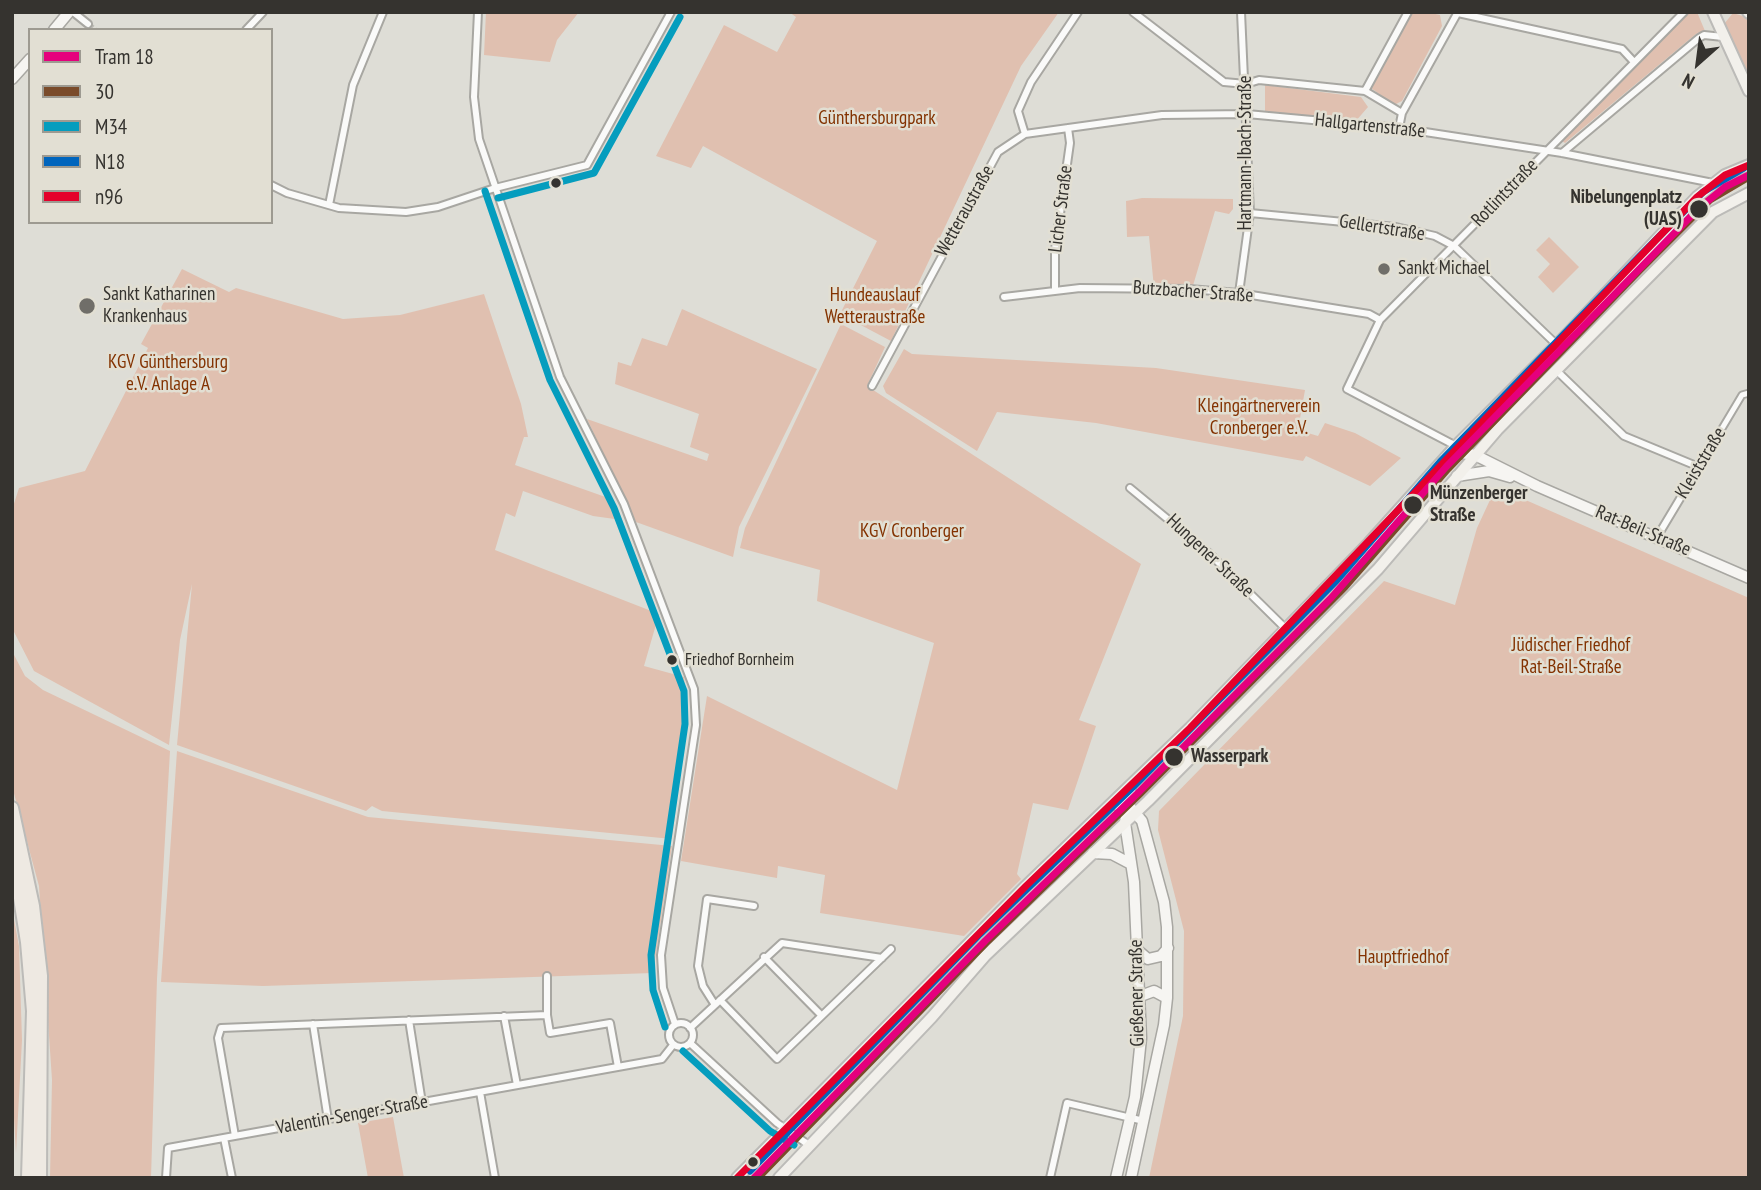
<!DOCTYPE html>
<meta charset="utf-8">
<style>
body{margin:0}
#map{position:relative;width:1761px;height:1190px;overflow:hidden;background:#deddd6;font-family:"PT Sans Narrow",sans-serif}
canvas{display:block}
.frame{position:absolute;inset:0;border:14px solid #35332f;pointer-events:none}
.legend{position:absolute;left:28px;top:28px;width:245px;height:196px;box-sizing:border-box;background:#e2dfd3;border:2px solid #9d9a91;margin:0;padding:9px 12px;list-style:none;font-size:21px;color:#35332f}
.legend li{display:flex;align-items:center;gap:14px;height:35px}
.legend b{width:35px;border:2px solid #9d9a91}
.north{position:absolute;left:1663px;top:28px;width:70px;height:70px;-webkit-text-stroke:5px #e2dfd3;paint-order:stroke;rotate:208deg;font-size:19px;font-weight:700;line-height:28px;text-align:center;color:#35332f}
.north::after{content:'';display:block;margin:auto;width:24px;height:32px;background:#35332f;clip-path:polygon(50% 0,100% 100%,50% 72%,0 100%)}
</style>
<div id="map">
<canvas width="1761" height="1190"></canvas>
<div class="frame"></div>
<ul class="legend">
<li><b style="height:9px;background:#e5007d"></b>Tram 18</li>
<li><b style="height:9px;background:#7a4b2a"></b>30</li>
<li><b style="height:9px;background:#059dbe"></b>M34</li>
<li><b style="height:9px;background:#0065bd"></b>N18</li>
<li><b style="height:9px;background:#e4002b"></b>n96</li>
</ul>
<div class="north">N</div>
</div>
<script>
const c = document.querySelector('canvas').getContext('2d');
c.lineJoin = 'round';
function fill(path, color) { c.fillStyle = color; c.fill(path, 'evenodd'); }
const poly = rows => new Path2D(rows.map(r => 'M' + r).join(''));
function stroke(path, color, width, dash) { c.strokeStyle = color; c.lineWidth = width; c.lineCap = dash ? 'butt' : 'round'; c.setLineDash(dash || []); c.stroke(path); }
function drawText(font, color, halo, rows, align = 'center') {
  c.font = font + ' "PT Sans Narrow",sans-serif'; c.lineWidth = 5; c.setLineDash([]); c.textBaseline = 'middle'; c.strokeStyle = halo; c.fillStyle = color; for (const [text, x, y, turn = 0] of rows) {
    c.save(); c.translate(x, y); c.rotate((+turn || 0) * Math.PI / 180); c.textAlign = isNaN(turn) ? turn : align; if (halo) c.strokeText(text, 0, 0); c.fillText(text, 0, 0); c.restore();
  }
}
fill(poly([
 [486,12,579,12,557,40,550,62,484,55],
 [789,12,1059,12,1021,66,891,341,840,314,877,241,703,146,691,168,656,156,724,25,777,52,796,17],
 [1427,12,1440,15,1442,26,1402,101,1394,105,1371,88,1409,14],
 [1687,12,1697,12,1705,31,1696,34,1565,143,1562,141,1561,138],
 [1733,13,1749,18,1749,78,1724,24],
 [1265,85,1361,97,1368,107,1355,122,1265,112],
 [1142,198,1233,199,1233,209,1229,214,1215,211,1192,289,1154,288,1149,236,1127,237,1126,201],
 [1549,237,1579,267,1553,293,1538,277,1550,264,1536,250],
 [182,269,229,292,236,288,343,319,400,315,484,294,521,404,528,437,524,437,515,465,614,500,622,520,593,516,523,491,515,517,506,513,495,550,659,614,644,666,684,677,688,712,672,839,382,811,372,806,366,811,177,745,192,584,180,640,169,745,34,671,12,628,12,510,19,488,85,471,148,348,141,344],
 [682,309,817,369,739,527,733,557,636,522,587,419,707,461,709,454,690,447,699,414,615,384,618,362,631,366,642,338,667,346],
 [841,324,885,347,867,386,1141,564,1079,720,1096,726,1068,810,1033,803,1017,874,1021,879,964,936,820,913,825,875,778,866,777,878,681,861,707,696,897,790,934,643,817,601,820,570,740,548,745,528],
 [904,349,912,354,1156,368,1305,390,1298,430,1318,436,1325,423,1355,433,1401,458,1370,486,1306,456,1303,461,1096,423,997,412,977,451,886,393,883,386],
 [1496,487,1749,598,1749,1178,1149,1178,1183,1016,1184,931,1158,830,1159,811,1384,581,1455,605,1477,528],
 [12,651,25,676,43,690,170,751,157,979,151,1178,50,1178,52,1080,39,886,12,786],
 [177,751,368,817,672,846,653,973,263,986,161,982],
 [12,909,19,946,22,1040,16,1153,12,1082],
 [393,1117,404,1178,368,1178,358,1123]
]), '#e0c0b0');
stroke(poly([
 [88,24,95,30]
]), '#bcbbb5', 6, [6, 3]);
const pedestrian = poly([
 [1699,467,1742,395,1749,393]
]);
const minor = poly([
 [73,12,88,24],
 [478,12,474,97,479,139,560,377,624,504,694,689,696,725,661,955,663,988,675,1024],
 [1133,12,1224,82,1246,84,1259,80,1365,91,1402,113],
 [1458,13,1622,49,1634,62],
 [246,30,263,12],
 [1365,91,1408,12],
 [1399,128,1402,113,1458,12],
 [1025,134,1018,111,1031,82,1078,12],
 [1562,153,1699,38,1704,35,1723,37],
 [271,185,287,193,339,208,406,212,438,207,495,188,587,165,671,12],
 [329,205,353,85,383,12],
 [1250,213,1396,227,1435,236,1454,246,1557,345],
 [1055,290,1055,249,1070,143,1068,128],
 [1239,293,1250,213,1241,12],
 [1004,297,1080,288,1189,289,1239,293,1369,314,1380,320],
 [1557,371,1624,436,1699,467,1657,537],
 [872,386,998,152,1025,134,1162,115,1247,114,1399,128,1562,153,1713,183],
 [1458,447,1347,389,1380,320,1684,12],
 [1130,488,1210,554,1286,629],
 [764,957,821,1015],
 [547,976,547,1015],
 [720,1000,777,1059,891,949],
 [715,1005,703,986,698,966,707,899,754,906],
 [504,1016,517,1085],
 [409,1020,422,1103],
 '669 1035a12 12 0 1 1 24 0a12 12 0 1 1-24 0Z',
 [313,1024,328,1120],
 [690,1028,782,943,882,958],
 [690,1043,777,1123,809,1145],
 [480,1092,495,1178],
 [235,1136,218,1038,221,1028,547,1015,550,1033,610,1023,618,1067],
 [224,1138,232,1178],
 [166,1178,168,1148,662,1059,673,1045],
 [1050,1178,1067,1103,1144,1121]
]);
const secondary = poly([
 [54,30,69,12],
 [12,79,30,59],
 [1445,458,1461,453,1475,455,1537,486,1749,578],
 [1457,476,1489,471,1510,477],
 [1113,804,1130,807,1142,821,1164,902,1167,927,1167,998,1164,1025,1131,1178],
 [1093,853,1112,854,1131,864],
 [1136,949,1148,959,1161,956,1168,948],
 [1138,997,1154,991,1167,998],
 [1116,1178,1135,1097,1141,1038,1134,882,1125,823,1131,785]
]);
const primary = poly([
 [1713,12,1749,91],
 [1748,12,1749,13],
 [737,1178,1026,886,1190,728,1369,543,1456,446,1557,345,1697,197,1725,175,1749,165],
 [779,1178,932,1017,985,956,1148,801,1378,569,1498,429,1713,212,1749,193]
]);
const motorway = poly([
 [12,808,33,906,41,976,40,1178],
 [12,848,27,942,33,1011,28,1178]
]);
stroke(pedestrian, '#a8a7a2', 9);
stroke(minor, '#a8a7a2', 10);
stroke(secondary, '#a8a7a2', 13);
stroke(primary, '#bcbbb8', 14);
stroke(motorway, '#bcbbb8', 16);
stroke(pedestrian, '#fafaf9', 5);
stroke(minor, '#fafaf9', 6);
stroke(secondary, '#f6f5f2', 10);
stroke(primary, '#f2f0eb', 10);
stroke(motorway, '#eee9e2', 12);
stroke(poly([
 [1501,413,1522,396]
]), '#c9c9c7', 2);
stroke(poly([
 [758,1178,986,943,1140,794,1345,587,1448,469,1640,270,1710,200,1749,177]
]), '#7a4b2a', 7);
stroke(poly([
 [485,191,550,380,614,508,684,691,685,724,651,955,653,990,665,1027],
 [498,198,594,173,680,17],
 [683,1051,770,1131,794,1145]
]), '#059dbe', 7);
stroke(poly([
 [750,1171,978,936,1133,787,1337,580,1440,462,1633,263,1703,192,1744,168]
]), '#0065bd', 7);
stroke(poly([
 [737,1178,1026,886,1190,728,1697,197,1725,175,1749,165]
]), '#e4002b', 7);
stroke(poly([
 [754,1178,985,941,1139,792,1331,598,1446,467,1698,209,1725,187,1749,175]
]), '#e5007d', 7);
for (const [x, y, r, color] of [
 [556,183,6,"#35332f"],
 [1699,209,10,"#35332f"],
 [1384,269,7,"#706e69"],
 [87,306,9,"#706e69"],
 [1413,505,10,"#35332f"],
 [672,660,6,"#35332f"],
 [1174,757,10,"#35332f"],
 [753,1162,6,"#35332f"]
]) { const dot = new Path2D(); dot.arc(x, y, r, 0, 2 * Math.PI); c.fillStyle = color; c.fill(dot); stroke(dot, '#e2dfd3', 2.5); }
drawText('17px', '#35332f', '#e2dfd3', [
 ["Friedhof Bornheim",685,660]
], 'left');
drawText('19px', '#833201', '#e2dfd3', [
 ["Günthersburgpark",877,119],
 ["Hundeauslauf",875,296],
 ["Wetteraustraße",875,318],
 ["KGV Günthersburg",168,363],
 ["e.V. Anlage A",168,385],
 ["Kleingärtnerverein",1259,407],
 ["Cronberger e.V.",1259,429],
 ["KGV Cronberger",912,532],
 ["Jüdischer Friedhof",1571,646],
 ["Rat-Beil-Straße",1571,668],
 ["Hauptfriedhof",1403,958]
]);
drawText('19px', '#35332f', '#e2dfd3', [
 ["Hallgartenstraße",1370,126,6],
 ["Hartmann-Ibach-Straße",1246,153,-90],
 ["Rotlintstraße",1505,193,-46],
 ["Licher Straße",1061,209,-83],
 ["Wetteraustraße",965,211,-61],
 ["Gellertstraße",1382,228,9],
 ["Butzbacher Straße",1193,292,4],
 ["Kleiststraße",1701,463,-59],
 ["Rat-Beil-Straße",1643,531,23],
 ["Hungener Straße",1210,556,43],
 ["Gießener Straße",1137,993,-91],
 ["Valentin-Senger-Straße",352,1115,-10]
]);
drawText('bold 19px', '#35332f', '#e2dfd3', [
 ["Nibelungenplatz",1682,198,"right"],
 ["(UAS)",1682,220,"right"],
 ["Münzenberger",1430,494],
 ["Straße",1430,516],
 ["Wasserpark",1191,757]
], 'left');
drawText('19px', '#35332f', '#e2dfd3', [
 ["Sankt Michael",1398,269],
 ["Sankt Katharinen",103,295],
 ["Krankenhaus",103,317]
], 'left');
</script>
